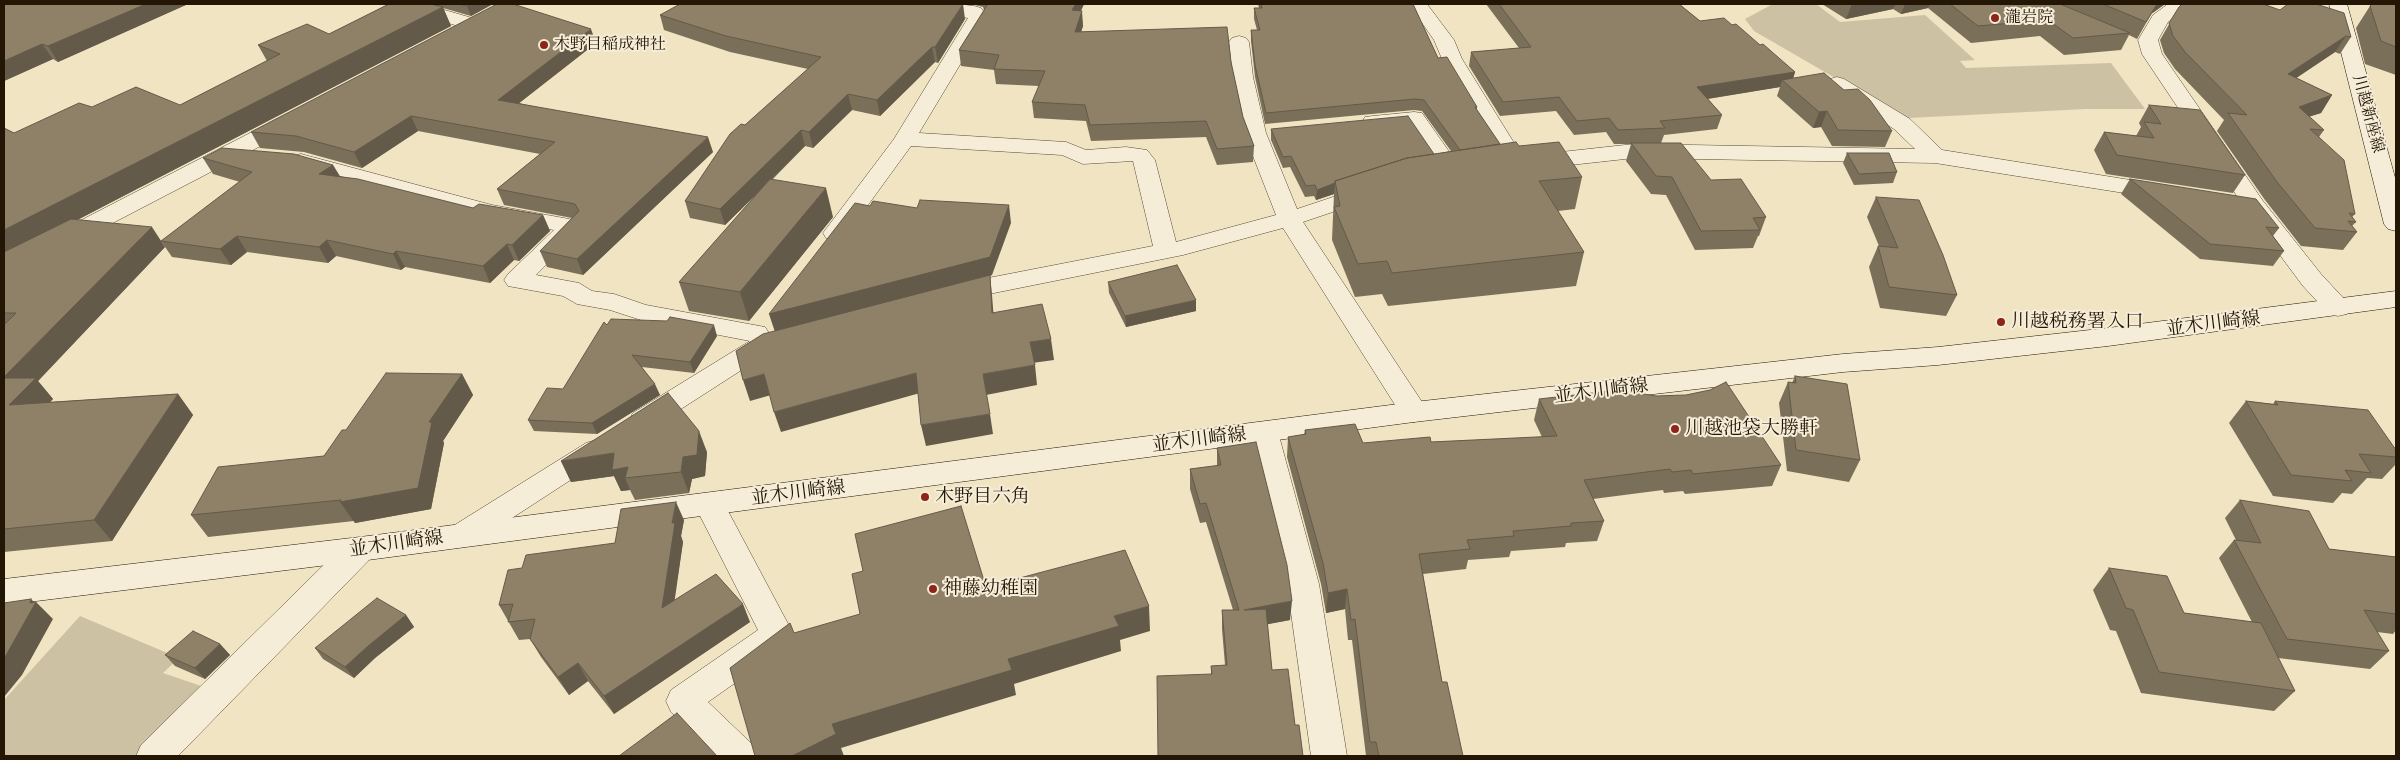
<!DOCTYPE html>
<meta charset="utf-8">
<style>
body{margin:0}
#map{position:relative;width:2400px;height:760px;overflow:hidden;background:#f0e4c3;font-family:"EB Garamond",serif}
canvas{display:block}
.frame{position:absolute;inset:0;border:5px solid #241605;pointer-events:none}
</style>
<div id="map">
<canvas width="2400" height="760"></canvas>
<div class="frame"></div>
</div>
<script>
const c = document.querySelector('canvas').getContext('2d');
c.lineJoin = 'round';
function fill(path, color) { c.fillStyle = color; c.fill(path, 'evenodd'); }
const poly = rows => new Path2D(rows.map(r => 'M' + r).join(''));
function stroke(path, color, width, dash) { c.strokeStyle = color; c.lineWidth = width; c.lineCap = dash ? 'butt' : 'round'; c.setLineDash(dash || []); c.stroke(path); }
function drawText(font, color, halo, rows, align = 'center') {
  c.font = font + ' "EB Garamond","Noto Serif JP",serif'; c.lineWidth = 4; c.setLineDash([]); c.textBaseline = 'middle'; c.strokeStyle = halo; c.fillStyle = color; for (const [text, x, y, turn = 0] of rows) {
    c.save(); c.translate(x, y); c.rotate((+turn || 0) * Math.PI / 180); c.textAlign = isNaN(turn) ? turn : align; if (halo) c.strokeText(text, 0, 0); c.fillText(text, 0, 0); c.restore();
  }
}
fill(poly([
 [1773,4,1816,4,1840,22,1925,15,1975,60,1960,61,1966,68,2111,63,2145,109,2086,109,1909,118,1901,116,1754,31,1745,19],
 [80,616,179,658,163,673,210,689,142,756,4,756,4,700]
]), '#cdc1a3');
const minor = poly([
 [395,4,424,4,479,20,482,24,479,28,472,30,397,8,395,4],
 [918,4,956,4,974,6,981,8,988,18,919,133,1066,142,1086,150,1126,147,1147,150,1155,160,1176,242,1276,215,1244,133,1233,77,1229,42,1232,38,1239,36,1246,38,1249,42,1253,77,1266,133,1297,209,1369,185,1377,187,1381,192,1377,197,1303,222,1424,405,1428,412,1424,419,1414,422,1404,419,1283,228,1183,255,994,293,955,303,946,301,942,295,946,289,983,279,1153,246,1133,161,1083,164,1062,155,911,146,844,238,835,240,826,238,823,233,894,139,968,18,919,10,916,6,918,4],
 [1409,4,1427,4,1454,40,1462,59,1524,159,1534,155,1634,144,1915,149,1894,129,1830,87,1827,83,1830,79,1837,77,1844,79,1910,119,1942,150,2162,185,2170,187,2174,192,2170,197,2162,199,1935,163,1634,158,1534,169,1526,166,1516,171,1508,169,1442,59,1434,40,1409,4],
 [2168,4,2189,4,2168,22,2158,40,2162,54,2263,201,2321,274,2347,302,2351,308,2347,314,2338,316,2329,314,2303,286,2247,211,2142,54,2138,40,2153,15,2168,4],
 [1414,112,1422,113,1462,170,1465,175,1462,180,1454,182,1446,180,1408,125,1373,128,1365,127,1362,122,1365,117,1373,116,1414,112],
 [289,116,297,117,300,122,297,127,13,275,4,278,4,260,281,117,289,116],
 [301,154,492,205,580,221,584,226,580,231,536,275,579,283,592,291,614,294,646,305,765,327,769,333,768,335,780,337,784,343,780,349,768,353,653,427,643,430,633,427,629,420,633,413,750,341,641,320,610,310,577,304,563,296,508,286,504,280,508,274,554,230,490,219,293,166,290,161,293,156,301,154],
 [1264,422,1274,425,1278,432,1319,584,1347,756,1311,756,1287,584,1250,432,1254,425,1264,422],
 [596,440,606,443,611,450,606,457,475,542,464,546,453,542,449,534,453,526,586,443,596,440],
 [709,493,720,496,794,635,789,645,708,702,753,745,758,756,716,756,671,712,666,701,671,690,758,630,694,504,698,496,709,493],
 [360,537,371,540,376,549,371,558,178,756,136,756,141,745,349,540,360,537]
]);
const secondary = poly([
 [2329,4,2347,4,2396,181,2396,231,2388,229,2384,224,2329,4],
 [2396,291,2396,307,2108,346,1938,365,1843,372,1414,422,360,561,4,605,4,579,360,537,1414,402,1843,354,1938,347,2108,328,2396,291]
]);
stroke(minor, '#574a34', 1);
stroke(secondary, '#241605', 1);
fill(minor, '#f5edd8');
fill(secondary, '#f5edd8');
fill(poly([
 [4,4,188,4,58,62,53,59,4,81],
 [389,4,493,4,471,16,443,8,451,26,77,220,165,247,38,381,53,399,50,402,178,394,193,415,112,541,4,552,4,128,14,133,180,105,267,61,258,45,329,34],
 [971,4,1084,4,1081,11,1083,26,1081,32,1231,62,1243,117,1254,146,1253,162,1217,165,1206,137,1091,141,1086,121,1034,118,1032,102,1039,86,996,84,994,70,961,66,959,50,984,10,983,7],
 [1258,4,1413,4,1438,58,1477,107,1477,110,1500,144,1519,146,1582,177,1575,209,1558,211,1584,252,1576,286,1388,306,1382,294,1355,297,1332,240,1334,194,1316,200,1314,196,1305,197,1290,167,1283,168,1271,140,1271,129,1434,154,1451,151,1422,111,1414,110,1265,124,1255,77,1251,41,1251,30,1257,30,1254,19,1254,8,1259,8],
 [1486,4,1679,4,1700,21,1732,25,1760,45,1795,72,1793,78,1892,131,1885,147,1832,146,1821,127,1813,128,1777,96,1780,87,1708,99,1722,115,1717,129,1664,135,1661,143,1711,180,1766,217,1759,236,1758,236,1753,248,1695,250,1666,195,1651,194,1626,161,1631,144,1614,144,1606,132,1574,135,1556,111,1500,116,1469,66,1471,52,1519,48],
 [1822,4,2165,4,2151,14,2137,39,2129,35,2121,50,2064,55,2040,36,1971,43,1928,8,1901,14,1893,9,1846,19],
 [2263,4,2351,37,2340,54,2335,52,2296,78,2332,95,2321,113,2309,116,2324,130,2319,137,2355,214,2352,217,2356,222,2352,226,2357,232,2343,250,2301,246,2265,200,2217,131,2224,120,2175,69,2164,53,2160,40,2179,7],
 [2396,4,2396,75,2365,64,2356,28,2370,6],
 [660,15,965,19,938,63,935,62,880,116,852,110,813,148,805,146,772,180,833,217,749,321,689,311,679,282,760,191,725,225,690,218,685,201,745,125,808,69,730,52,664,30],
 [596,43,519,103,713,152,583,275,547,267,540,251,572,218,504,205,497,189,540,154,418,131,362,168,304,152,260,148,251,132],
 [2149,105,2245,175,2233,193,2106,174,2094,150,2104,132,2136,136,2141,127,2139,123],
 [1847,153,1897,172,1893,183,1854,185,1843,163],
 [203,158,333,165,340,176,473,208,543,215,550,231,519,261,514,260,490,283,405,267,401,270,336,256,328,263,247,252,231,265,172,257,161,241,240,182,213,174],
 [2130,179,2279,228,2273,236,2284,251,2273,266,2200,259,2121,194],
 [1876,197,1957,295,1946,316,1880,308,1869,267,1878,246,1879,246,1867,217],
 [1108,282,1196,311,1126,327,1109,293],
 [607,325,717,336,694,373,642,367,660,395,597,434,534,431,528,420,563,389],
 [462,374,473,395,443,441,444,443,431,509,355,523,354,521,208,537,191,515,324,456,346,430],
 [1795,376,1860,460,1849,482,1787,471,1779,403,1788,382,1792,383],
 [1539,399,1781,465,1772,486,1685,494,1683,491,1664,493,1663,490,1593,499,1604,521,1597,541,1566,543,1565,547,1511,551,1509,557,1468,560,1466,569,1423,574,1442,682,1463,756,1366,756,1352,640,1348,640,1345,609,1326,613,1321,584,1287,457,1288,437,1304,435,1305,430,1363,443,1431,442,1542,437,1534,420],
 [2246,401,2273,404,2275,401,2396,450,2396,464,2382,479,2367,478,2352,494,2342,493,2333,503,2273,496,2229,423],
 [1217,448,1290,620,1267,624,1272,670,1295,725,1303,756,1211,674,1211,666,1225,665,1222,629,1222,610,1233,610,1206,522,1200,523,1190,489,1190,469,1217,466],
 [707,452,705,476,692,479,689,493,635,500,630,490,621,491,614,476,571,482,561,461],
 [2240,500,2329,549,2396,557,2396,630,2393,634,2377,632,2389,651,2370,669,2278,658,2295,691,2274,711,2141,693,2116,631,2110,630,2093,590,2109,568,2184,613,2252,622,2219,558,2234,540,2236,540,2225,518],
 [684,520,681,536,683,542,674,600,750,622,614,714,588,681,569,695,541,657,530,639,519,640,499,605,522,568,615,543],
 [406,615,414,627,375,658,354,678,323,659,315,648],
 [220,644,230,655,205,679,175,666,165,655]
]), '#7a6f59');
fill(poly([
 [146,4,188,4,58,62,48,46],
 [471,4,493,4,471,16,467,6],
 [963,4,965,19,938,63,935,47],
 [1076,4,1084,4,1073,26,1072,10],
 [1852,4,1896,4,1893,9,1846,19],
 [1905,4,1930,4,1928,8,1901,14],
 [2157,4,2165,4,2151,14,2137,39],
 [443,7,451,26,4,258,4,230],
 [1082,11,1083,26,1076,47,1075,32],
 [591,29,596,43,504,115,498,100],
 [2346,36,2335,52,2277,91,2288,74],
 [42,44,53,59,4,81,4,61],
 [932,47,935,62,880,116,877,100],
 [1795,72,1791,86,1782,80,1780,87,1693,101,1697,87],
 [848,94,852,110,813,148,809,132],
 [2332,95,2321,113,2287,124,2299,107],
 [1827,111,1821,127,1813,128,1819,112],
 [411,116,418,131,362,168,354,152],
 [801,130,805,146,725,225,720,209],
 [708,137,713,152,583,275,577,259],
 [333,165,342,181,319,174],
 [1335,183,1334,194,1316,200,1317,190],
 [826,188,833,217,749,321,740,292],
 [1009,205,1011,223,992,275,990,276,992,295,995,333,992,313,775,332,769,314],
 [543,215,550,231,519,261,512,245],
 [152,227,165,247,38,381,53,399,28,426,9,405,4,377],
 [237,236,247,252,231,265,220,249],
 [327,240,336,256,328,263,319,247],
 [507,244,514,260,490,283,483,266],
 [396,251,405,267,401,270,393,254],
 [1196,300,1196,311,1126,327,1125,316],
 [714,325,717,336,694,373,690,362],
 [1051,339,1054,360,1032,363,1030,342],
 [1035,365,1037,385,986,395,983,374],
 [916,373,920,393,781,432,774,412],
 [462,374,473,395,443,441,444,443,431,509,355,523,340,502,429,422],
 [764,374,771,395,750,401,743,380],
 [655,384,660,395,597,434,592,423],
 [178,394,193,415,112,541,94,520],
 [990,414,993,434,926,446,921,425],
 [699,431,707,452,705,476,692,479,689,493,681,472,683,457],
 [614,453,628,467,625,478,630,490,621,491,614,476,571,482,561,461],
 [676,502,684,520,681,536,683,542,671,626,662,608,672,523],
 [1347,589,1345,609,1326,613,1328,593],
 [31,599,35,603,36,602,53,619,22,675,4,697,4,659],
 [1292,601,1290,620,1243,629,1244,610],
 [743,604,750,622,614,714,604,696],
 [1149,606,1150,631,1120,640,1121,651,1014,684,1016,695,841,748,844,756,792,756,832,724,1008,659,1114,616],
 [406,615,414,627,375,658,354,678,345,667,367,647],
 [220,644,230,655,205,679,195,668],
 [578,663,588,681,569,695,558,677]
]), '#635a49');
const building = poly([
 [4,4,146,4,48,46,42,44,4,61,4,4],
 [389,4,431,4,443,7,4,230,4,128,14,133,79,103,92,107,136,87,180,105,280,54,258,45,307,24,329,34,389,4],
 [459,4,471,4,467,6,459,4],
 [497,4,513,4,591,29,498,100,708,137,577,259,540,251,579,211,575,204,497,189,555,142,411,116,354,152,296,136,251,132,497,4],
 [680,4,963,4,935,47,932,47,877,100,848,94,809,132,801,130,720,209,685,201,730,134,741,124,745,125,821,57,726,36,660,15,680,4],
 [988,4,1076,4,1072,10,1082,11,1075,32,1227,27,1231,62,1243,117,1254,146,1217,149,1206,121,1090,125,1085,105,1032,102,1045,71,994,69,999,55,959,50,988,4],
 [1261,4,1413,4,1438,58,1447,57,1477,107,1475,107,1500,144,1460,150,1424,100,1415,99,1266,113,1255,65,1251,30,1260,30,1254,8,1262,8,1261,4],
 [1499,4,1679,4,1700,21,1724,18,1732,25,1736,24,1760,45,1763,44,1795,72,1697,87,1722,115,1660,121,1665,128,1618,130,1609,118,1577,121,1559,97,1503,102,1471,52,1531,47,1499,4],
 [1950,4,2060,4,2130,33,2073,38,2048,20,1978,26,1950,4],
 [2103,4,2157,4,2146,22,2103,4],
 [2182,4,2263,4,2280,10,2288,4,2316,4,2344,13,2351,37,2346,36,2288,74,2332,95,2299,107,2324,130,2310,129,2344,160,2355,214,2349,213,2356,222,2348,221,2357,232,2315,228,2277,182,2228,113,2247,115,2185,52,2173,36,2169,23,2179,7,2182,4],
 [2372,4,2396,4,2396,47,2381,41,2370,6,2372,4],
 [1824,73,1844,90,1858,89,1870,100,1892,131,1838,130,1827,111,1819,112,1782,80,1824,73],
 [2149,105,2200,110,2245,175,2117,155,2104,132,2154,138,2144,122,2161,124,2149,105],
 [1408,116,1434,154,1407,158,1335,181,1335,183,1317,190,1315,185,1306,186,1291,156,1283,157,1271,129,1408,116],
 [1516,142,1519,146,1559,142,1582,177,1539,181,1584,252,1392,273,1387,261,1358,264,1334,207,1340,206,1335,181,1407,158,1516,142],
 [1631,143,1681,143,1711,180,1741,179,1766,217,1753,218,1760,230,1701,231,1672,177,1656,176,1631,143],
 [222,148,294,154,333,165,319,174,358,179,473,208,479,204,543,215,512,245,507,244,483,266,396,251,393,254,327,240,319,247,237,236,220,249,161,241,252,172,203,158,222,148],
 [1847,153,1889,153,1897,172,1859,174,1847,153],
 [770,179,826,188,740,292,679,282,770,179],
 [2130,179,2256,199,2279,228,2266,227,2284,251,2210,244,2130,179],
 [1876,197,1919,200,1943,255,1957,295,1889,287,1878,246,1898,248,1876,197],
 [920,200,1009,205,990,257,769,314,855,203,870,206,873,201,917,208,920,200],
 [71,219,152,227,4,377,4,325,16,313,4,313,4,252,71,219],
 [1177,265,1196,300,1125,316,1108,282,1177,265],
 [990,275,992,313,1042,304,1051,339,1030,342,1035,365,983,374,990,414,921,425,916,373,774,412,764,374,743,380,736,351,763,334,990,275],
 [670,317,714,325,690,362,632,355,655,384,592,423,528,420,547,388,563,389,604,322,607,325,611,319,667,321,670,317],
 [386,373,462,374,429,422,432,422,418,488,340,502,341,500,191,515,218,467,324,456,342,430,346,430,386,373],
 [1795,376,1847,384,1860,460,1796,450,1788,382,1796,383,1795,376],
 [4,378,36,378,9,405,178,394,94,520,4,529,4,378],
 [1726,382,1781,465,1693,474,1691,470,1672,472,1670,469,1584,480,1604,521,1571,523,1571,526,1513,531,1514,536,1467,540,1470,549,1419,554,1442,682,1447,682,1463,756,1379,756,1376,742,1370,742,1355,619,1351,620,1347,589,1328,593,1323,563,1288,437,1306,434,1305,430,1355,424,1363,443,1430,437,1431,442,1557,436,1539,399,1619,390,1656,396,1686,395,1710,390,1726,382],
 [668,393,699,431,697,455,683,457,681,472,625,478,628,467,612,470,614,453,561,461,668,393],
 [2246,401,2278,405,2275,401,2368,410,2396,450,2396,457,2359,454,2371,473,2345,470,2352,481,2291,475,2246,401],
 [1256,442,1287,565,1292,601,1244,610,1266,609,1272,670,1288,669,1295,725,1299,725,1303,756,1158,756,1157,676,1212,674,1211,666,1227,665,1222,610,1239,610,1206,503,1200,504,1190,469,1221,465,1217,448,1256,442],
 [2240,500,2309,511,2329,549,2396,557,2396,614,2364,610,2389,651,2287,639,2234,540,2261,543,2240,500],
 [676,502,672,523,675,523,662,608,716,574,743,604,604,696,578,663,558,677,530,639,535,619,508,622,513,604,499,605,508,570,522,568,526,555,615,543,621,509,676,502],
 [961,506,986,587,1125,550,1149,606,1114,616,1119,626,1008,659,1012,670,832,724,836,734,792,756,755,756,730,668,790,623,794,633,860,614,852,574,863,571,855,534,961,506],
 [2109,568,2167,576,2184,613,2261,623,2295,691,2159,672,2133,610,2126,608,2109,568],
 [377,598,406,615,367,647,345,667,315,648,377,598],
 [31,599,30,603,36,602,4,659,4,603,31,599],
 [193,631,220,644,195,668,165,655,193,631],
 [677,713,717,756,619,756,677,713]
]);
fill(building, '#8e8168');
stroke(building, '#635a49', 1);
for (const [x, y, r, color] of [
 [1995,18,5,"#8f2418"],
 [544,45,5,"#8f2418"],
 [2001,322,5,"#8f2418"],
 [1675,429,5,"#8f2418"],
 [925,497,5,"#8f2418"],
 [933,589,5,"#8f2418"]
]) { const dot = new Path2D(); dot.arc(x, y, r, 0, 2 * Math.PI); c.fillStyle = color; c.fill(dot); stroke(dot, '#f5edd8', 2); }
drawText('16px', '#241605', '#f5edd8', [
 ["瀧岩院",2005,18],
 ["木野目稲成神社",554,45]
], 'left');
drawText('16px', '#241605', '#f5edd8', [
 ["川越新座線",2368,114,75]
]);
drawText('19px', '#241605', '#f5edd8', [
 ["川越税務署入口",2011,322],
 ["川越池袋大勝軒",1685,429],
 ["木野目六角",935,497],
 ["神藤幼稚園",943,589]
], 'left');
drawText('19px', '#241605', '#f5edd8', [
 ["並木川崎線",2213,324,-7],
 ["並木川崎線",1601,391,-7],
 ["並木川崎線",1199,440,-7],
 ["並木川崎線",798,493,-7],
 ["並木川崎線",396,544,-8]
]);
</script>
